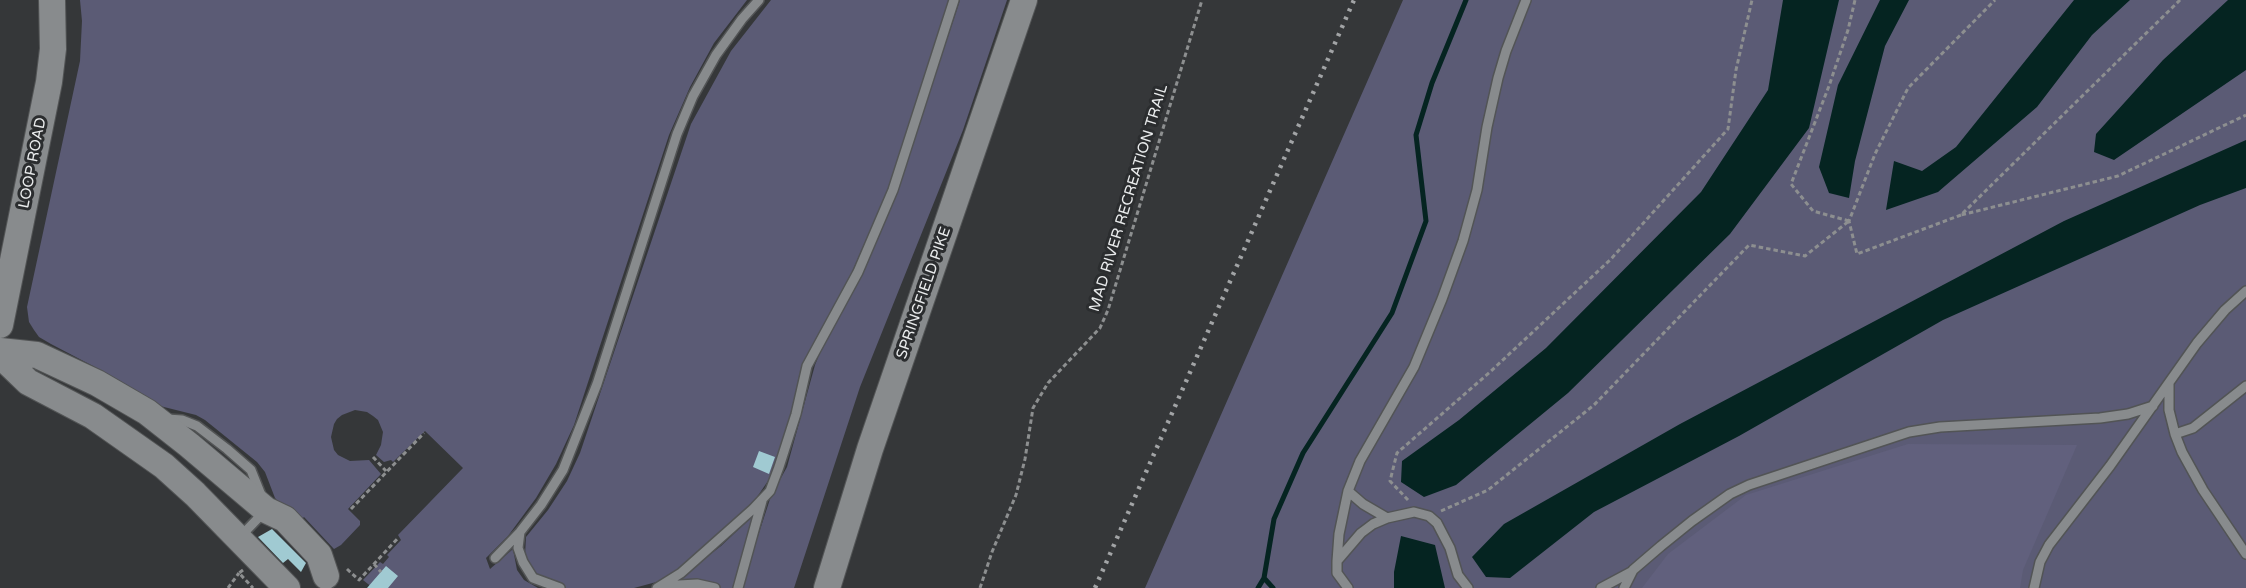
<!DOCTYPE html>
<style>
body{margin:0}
canvas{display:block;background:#353739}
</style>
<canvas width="2246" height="588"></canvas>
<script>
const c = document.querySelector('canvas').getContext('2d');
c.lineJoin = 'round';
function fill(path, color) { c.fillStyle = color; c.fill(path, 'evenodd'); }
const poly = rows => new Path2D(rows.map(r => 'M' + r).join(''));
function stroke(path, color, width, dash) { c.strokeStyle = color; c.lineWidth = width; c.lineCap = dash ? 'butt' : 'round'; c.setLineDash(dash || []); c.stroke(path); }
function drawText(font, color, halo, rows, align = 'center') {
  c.font = font + ' "Varela Round",sans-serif'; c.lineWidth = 6; c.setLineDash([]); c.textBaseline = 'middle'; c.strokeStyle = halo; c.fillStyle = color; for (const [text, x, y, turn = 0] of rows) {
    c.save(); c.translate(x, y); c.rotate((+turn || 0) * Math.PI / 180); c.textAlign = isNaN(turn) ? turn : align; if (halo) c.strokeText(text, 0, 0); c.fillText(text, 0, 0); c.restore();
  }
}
fill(poly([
 [80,0,747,0,714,43,690,87,669,135,574,425,556,464,536,498,508,536,486,558,490,569,513,549,517,570,524,580,538,588,373,588,363,580,380,562,383,564,389,557,387,555,401,540,398,535,463,468,425,431,393,462,391,460,384,462,376,455,381,445,383,432,378,420,373,416,367,412,355,410,342,415,337,419,334,424,331,437,334,450,338,455,350,461,369,460,381,474,348,509,360,521,360,525,341,545,334,549,304,517,301,520,292,518,275,498,265,472,257,462,205,420,196,415,156,405,93,366,51,344,39,337,34,330,29,322,27,307,80,61,82,21],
 [771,0,950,0,889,187,848,281,801,370,784,442,770,478,757,497,737,518,684,566,660,581,634,588,566,588,534,573,525,556,526,537,548,510,567,481,580,453,691,124,731,51],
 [960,0,1007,0,963,130,860,387,794,588,741,588,771,496,787,467,815,365,824,343,877,241,899,186],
 [1403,0,2246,0,2246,588,1145,588],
 [757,512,734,588,663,588,672,584,721,546]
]), '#5b5b75');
fill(poly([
 [1908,444,2077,445,2023,570,2020,588,1642,588,1668,554,1746,495]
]), '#61607d');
fill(poly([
 [1783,0,1839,0,1809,128,1730,234,1568,393,1456,485,1424,497,1401,482,1402,461,1459,420,1546,348,1701,192,1768,90],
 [1880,0,1909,0,1885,46,1855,161,1849,198,1829,193,1819,167,1838,85],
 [2074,0,2130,0,2092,35,2037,107,1938,192,1886,210,1894,161,1922,171,1956,147],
 [2228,0,2246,0,2246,70,2114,160,2094,152,2096,134,2163,60],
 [2246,140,2246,188,2200,205,1943,320,1739,436,1594,512,1510,578,1486,577,1472,557,1504,524,1680,424,2064,221],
 [1401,536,1435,545,1445,588,1394,588,1394,572]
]), '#052421');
stroke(poly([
 [1264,578,1273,588],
 [1258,588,1264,578,1274,519,1303,453,1392,313,1426,221,1416,135,1432,83,1466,0]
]), '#052421', 5);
fill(poly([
 [759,451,775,457,769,474,753,467],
 [272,529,306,563,301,572,288,559,283,563,258,537],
 [386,566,398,576,388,588,367,588]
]), '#a0cad2');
const lane = poly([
 [2169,384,2169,410,2175,434,2182,452,2203,490,2246,554],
 [167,419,182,420,197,426,227,449,251,470,263,500],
 [2175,434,2193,428,2246,386],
 [1348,491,1363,504,1387,518],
 [520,532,518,548,523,562,533,578,560,588],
 [240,537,264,512],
 [495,558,520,532,541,505,563,470,597,384,677,134,693,96,716,55,742,19,759,0],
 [1337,561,1339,534,1348,491,1360,461,1414,367,1442,299,1463,241,1477,190,1487,127,1498,78,1506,51,1526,0],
 [661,586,697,584,715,588],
 [657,588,681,573,753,509,770,491,779,467,796,414,807,366,858,272,893,190,954,0],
 [738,588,762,501],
 [1348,588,1337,573,1337,561,1361,533,1373,524,1387,518,1414,512,1429,516,1437,523,1450,548,1458,575,1468,588],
 [1601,588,1631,572],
 [1624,588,1633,570,1661,546,1692,521,1730,494,1749,485,1909,432,1940,427,2100,418,2128,414,2153,406],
 [2034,588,2040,562,2049,545,2110,466,2197,343,2225,310,2246,291]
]);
const secondary = poly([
 [0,325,49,82,53,49,52,0],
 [0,351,37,355,97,383,147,412,189,445,266,510,285,519,319,555,326,576],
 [0,355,28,382,93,416,164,466,195,494,287,588],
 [827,588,870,449,1024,0]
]);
stroke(lane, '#525455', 12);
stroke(secondary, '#525455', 28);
stroke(poly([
 [2180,0,1961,215,2118,176,2246,115],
 [1961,215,1857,254,1849,221,1875,154,1908,88,1995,0],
 [1849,221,1813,211,1791,184,1829,86,1848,30,1855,0],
 [373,457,386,471],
 [1408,500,1390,481,1397,453,1490,372,1611,259,1728,129,1736,70,1752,0],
 [351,509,424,433],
 [1441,511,1488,490,1594,405,1749,245,1805,256,1849,221],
 [374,564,381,572],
 [347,569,359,580,398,538],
 [243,570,239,573,253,588],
 [228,588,239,573],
 [980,588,992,552,1016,495,1025,459,1033,408,1048,383,1100,328,1108,310,1202,0]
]), '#8d8f90', 3, [4.5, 3]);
stroke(lane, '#888b8d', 9);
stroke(secondary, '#888b8d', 26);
stroke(poly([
 [1095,588,1354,0]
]), '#a2a4a6', 4.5, [3, 6]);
drawText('15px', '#eaeced', '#2b2d2f', [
 ["LOOP ROAD",33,163,-79],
 ["MAD RIVER RECREATION TRAIL",1129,198,-73],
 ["SPRINGFIELD PIKE",924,293,-71]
]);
</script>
